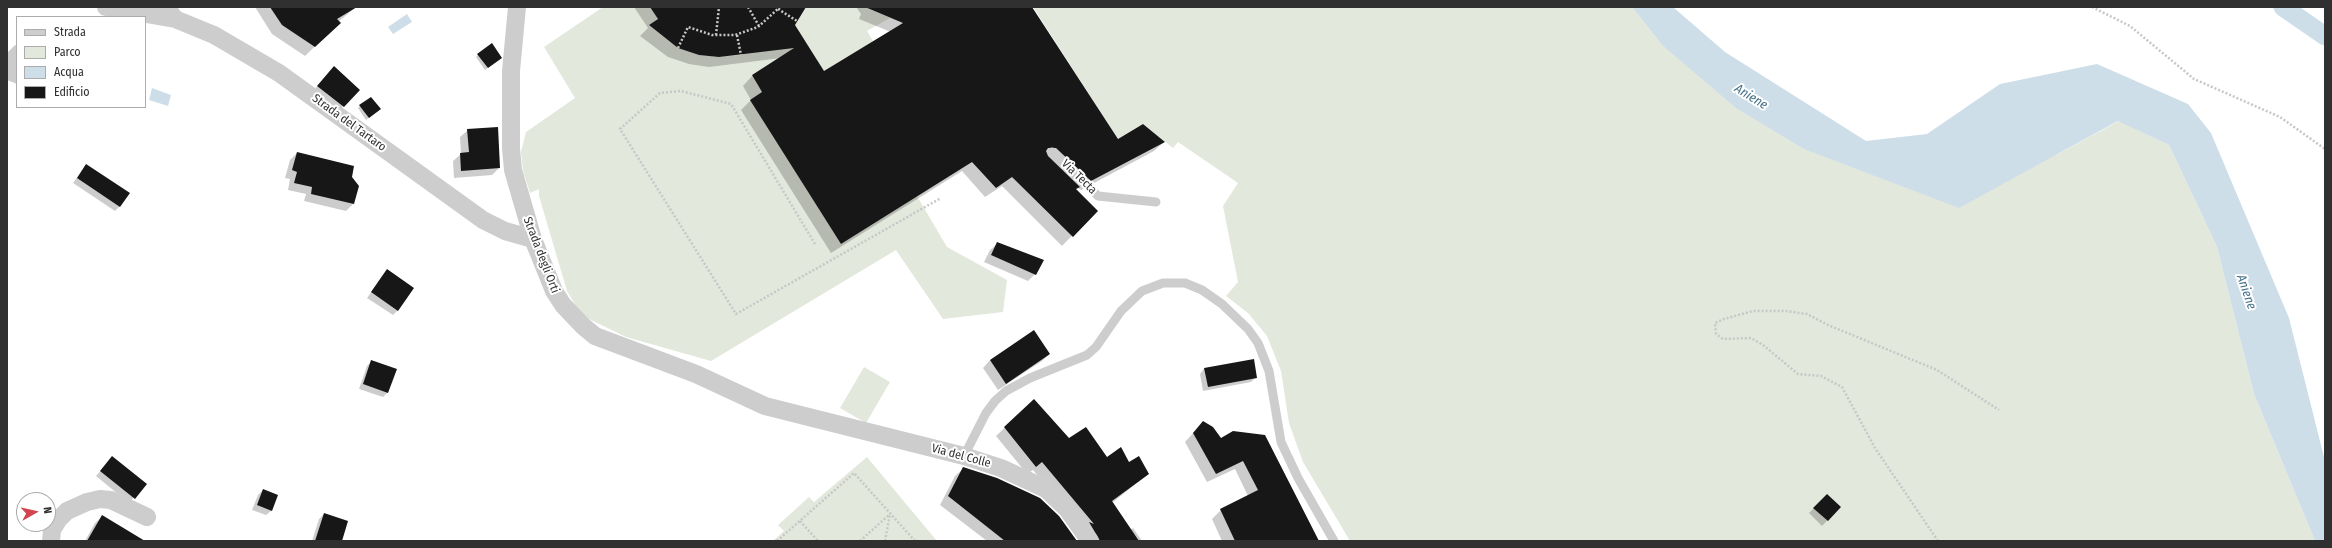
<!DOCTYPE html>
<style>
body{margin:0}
#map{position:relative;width:2332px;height:548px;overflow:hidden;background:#fff;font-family:"Fira Sans Condensed",sans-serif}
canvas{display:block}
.frame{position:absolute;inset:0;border:8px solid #303030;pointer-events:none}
.legend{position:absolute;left:16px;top:16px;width:130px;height:92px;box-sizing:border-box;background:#fff;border:1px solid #acacac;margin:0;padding:5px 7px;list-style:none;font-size:12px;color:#303030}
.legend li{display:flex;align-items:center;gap:8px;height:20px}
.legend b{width:20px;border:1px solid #acacac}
.north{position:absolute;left:16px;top:492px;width:40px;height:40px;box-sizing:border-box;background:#fff;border:1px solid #acacac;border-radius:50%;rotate:82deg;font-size:11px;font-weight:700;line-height:16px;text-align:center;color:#303030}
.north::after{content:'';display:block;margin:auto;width:14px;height:18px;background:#d24652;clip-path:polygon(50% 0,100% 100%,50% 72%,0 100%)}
</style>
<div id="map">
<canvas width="2332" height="548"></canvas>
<div class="frame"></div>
<ul class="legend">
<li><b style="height:5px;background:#cdcdcd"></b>Strada</li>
<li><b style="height:11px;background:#e3e8dc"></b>Parco</li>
<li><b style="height:11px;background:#cedee9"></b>Acqua</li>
<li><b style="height:11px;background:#171717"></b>Edificio</li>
</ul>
<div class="north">N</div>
</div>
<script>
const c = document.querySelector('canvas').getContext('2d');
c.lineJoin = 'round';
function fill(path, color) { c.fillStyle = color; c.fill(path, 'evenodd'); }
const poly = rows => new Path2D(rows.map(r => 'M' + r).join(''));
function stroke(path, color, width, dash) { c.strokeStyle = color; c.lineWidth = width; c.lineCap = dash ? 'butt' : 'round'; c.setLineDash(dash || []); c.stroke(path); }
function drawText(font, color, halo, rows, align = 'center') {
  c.font = font + ' "Fira Sans Condensed",sans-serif'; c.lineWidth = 4; c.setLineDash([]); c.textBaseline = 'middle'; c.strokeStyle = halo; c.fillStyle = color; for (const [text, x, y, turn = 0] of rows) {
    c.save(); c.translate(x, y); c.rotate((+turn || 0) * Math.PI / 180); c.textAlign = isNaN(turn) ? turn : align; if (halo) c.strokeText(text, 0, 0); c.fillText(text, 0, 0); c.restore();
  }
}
fill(poly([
 [603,7,650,7,658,19,649,25,678,48,699,55,719,57,741,55,761,48,806,7,869,7,869,9,890,18,867,31,873,41,782,124,817,60,805,41,752,75,762,92,751,100,841,244,917,196,947,247,1007,280,1003,312,943,319,896,250,711,361,626,337,587,318,576,306,567,291,539,196,539,189,530,193,523,171,521,152,526,132,575,98,544,47],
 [1033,7,1632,7,1662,45,1804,149,2058,154,2119,121,2169,145,2217,247,2254,394,2315,541,1350,541,1303,462,1289,423,1281,371,1267,336,1248,313,1226,296,1238,282,1223,206,1238,183,1178,142,1173,148,1143,124,1118,139],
 [864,367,890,382,866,423,840,408],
 [867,457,937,541,773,541,784,531,778,525,809,497,814,502]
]), '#e3e8dc');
fill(poly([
 [1632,7,1673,7,1725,52,1866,141,1927,134,2000,84,2097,64,2188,104,2211,133,2289,318,2325,461,2325,541,2315,541,2254,394,2217,247,2169,145,2118,121,1959,208,1804,149,1736,108,1662,45],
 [407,14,412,22,393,34,388,27],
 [152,88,171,95,168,106,149,100]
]), '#cedee9');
fill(poly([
 [255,7,356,7,338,22,339,23,305,56,272,34],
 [634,7,803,7,794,25,824,73,891,32,859,19,861,14,856,7,1031,7,1117,141,1164,142,1154,151,1081,190,1078,188,1075,190,1096,211,1062,246,1002,186,985,197,962,171,831,253,741,110,751,100,743,86,752,76,781,58,709,67,689,64,668,57,640,36,648,28],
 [15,45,17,46,17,84,7,80,7,53],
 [478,55,498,60,485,70,476,57],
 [329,73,343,106,339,111,313,91],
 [360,106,377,111,366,120,358,108],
 [468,130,499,168,492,175,454,178,453,161,461,154,460,137],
 [297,153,351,177,353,204,346,211,304,201,306,194,288,190,290,179,285,178,290,160],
 [86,166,120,206,115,211,73,183],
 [998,243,1035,274,1028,281,984,262,990,250],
 [387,270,398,310,393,315,367,298],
 [1034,332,1049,354,1042,361,998,390,983,368,990,360],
 [372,361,388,392,383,397,359,389,367,366],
 [1204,369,1256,377,1251,382,1203,391,1200,374],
 [1034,400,1069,439,1107,458,1129,464,1148,474,1112,503,1130,530,1133,528,1142,541,1088,541,1083,529,1033,470,1027,474,996,436],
 [1203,422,1220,439,1233,432,1318,541,1222,541,1212,519,1221,510,1248,496,1235,469,1207,482,1185,442],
 [108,462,145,484,129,503,96,476],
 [964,468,1076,541,987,541,940,505,955,476],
 [263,490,276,496,271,511,266,515,252,510,258,495],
 [1827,495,1840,507,1822,526,1809,513],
 [324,514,341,541,312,541,319,519],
 [103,516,133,541,85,541,95,523]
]), '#0003');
stroke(poly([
 [2283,7,2325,36]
]), '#cedee9', 19);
fill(poly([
 [270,7,357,7,337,19,341,23,315,47,282,25],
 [650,7,806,7,795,25,824,71,903,23,865,7,1032,7,1118,139,1143,124,1165,142,1091,181,1056,148,1048,148,1046,151,1048,156,1080,187,1076,189,1098,211,1073,237,1012,177,996,188,972,162,841,244,750,100,762,92,752,75,794,48,719,57,699,55,678,48,649,25,658,19],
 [492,43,502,58,488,68,477,54],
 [334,66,360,90,344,107,317,86],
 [371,97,381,109,369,118,359,105],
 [498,127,500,168,461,171,460,153,469,152,467,129],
 [297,152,354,166,352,177,359,186,354,204,311,194,312,187,294,183,297,172,292,170],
 [86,164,130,193,120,207,77,178],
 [997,242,1044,260,1036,275,991,255],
 [387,269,414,288,398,311,371,292],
 [1034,330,1050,354,1006,384,990,360],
 [1254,359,1257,378,1208,387,1204,368],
 [371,360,397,369,388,393,363,384],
 [1034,399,1069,438,1086,427,1107,457,1121,447,1129,462,1139,456,1149,474,1112,501,1139,541,1100,541,1089,522,1094,524,1042,462,1036,467,1004,427],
 [1203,421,1213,427,1221,438,1233,431,1265,435,1319,541,1235,541,1220,509,1258,490,1243,461,1216,474,1193,433],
 [112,456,147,484,135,499,100,471],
 [963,467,997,478,1040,498,1059,516,1077,541,1005,541,948,496],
 [263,489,278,495,272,511,257,505],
 [1827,494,1841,507,1828,521,1813,508],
 [324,513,348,521,342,541,315,541],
 [102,515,145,541,87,541]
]), '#171717');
stroke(poly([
 [748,7,759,26],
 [2092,7,2130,26,2194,79,2280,117,2325,149],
 [778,9,797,21],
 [716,35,719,7],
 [737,35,741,55],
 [678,48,688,27,712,35,735,35,758,27,780,7],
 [815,244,731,104,681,91,660,93,620,129,736,314,941,198],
 [800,521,818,541],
 [777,541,854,473,915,541],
 [860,541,890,514],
 [885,541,890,514],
 [1938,541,1875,448,1842,387,1821,376,1798,374,1763,345,1751,338,1723,339,1716,334,1715,323,1724,319,1753,311,1786,311,1807,314,1828,325,1937,370,1999,410]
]), '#c7c7c7', 2.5, [2, 2]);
stroke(poly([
 [1052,152,1098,196,1156,202],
 [964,456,986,413,995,401,1006,391,1030,378,1087,355,1096,347,1121,311,1142,291,1163,283,1185,283,1202,290,1222,304,1248,329,1258,343,1269,371,1281,442,1298,478,1334,541]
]), '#cdcdcd', 9);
stroke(poly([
 [106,7,175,19],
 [166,7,175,19,214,35,279,73,483,220,505,231,533,239],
 [517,7,511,71,511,148,513,170,533,239,554,291,563,305,583,326,595,336,696,374,765,406,964,456,1001,468,1046,489,1067,509,1090,541],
 [51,541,52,530,58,520,67,511,87,502,100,499,111,500,147,517]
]), '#cdcdcd', 18);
drawText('12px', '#303030', '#fff', [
 ["Strada del Tartaro",349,123,36],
 ["Via Tecta",1079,177,44],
 ["Strada degli Orti",541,255,69],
 ["Via del Colle",961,456,15]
]);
drawText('italic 13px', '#467089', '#fff', [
 ["Aniene",1751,97,32],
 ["Aniene",2246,292,71]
]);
</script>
